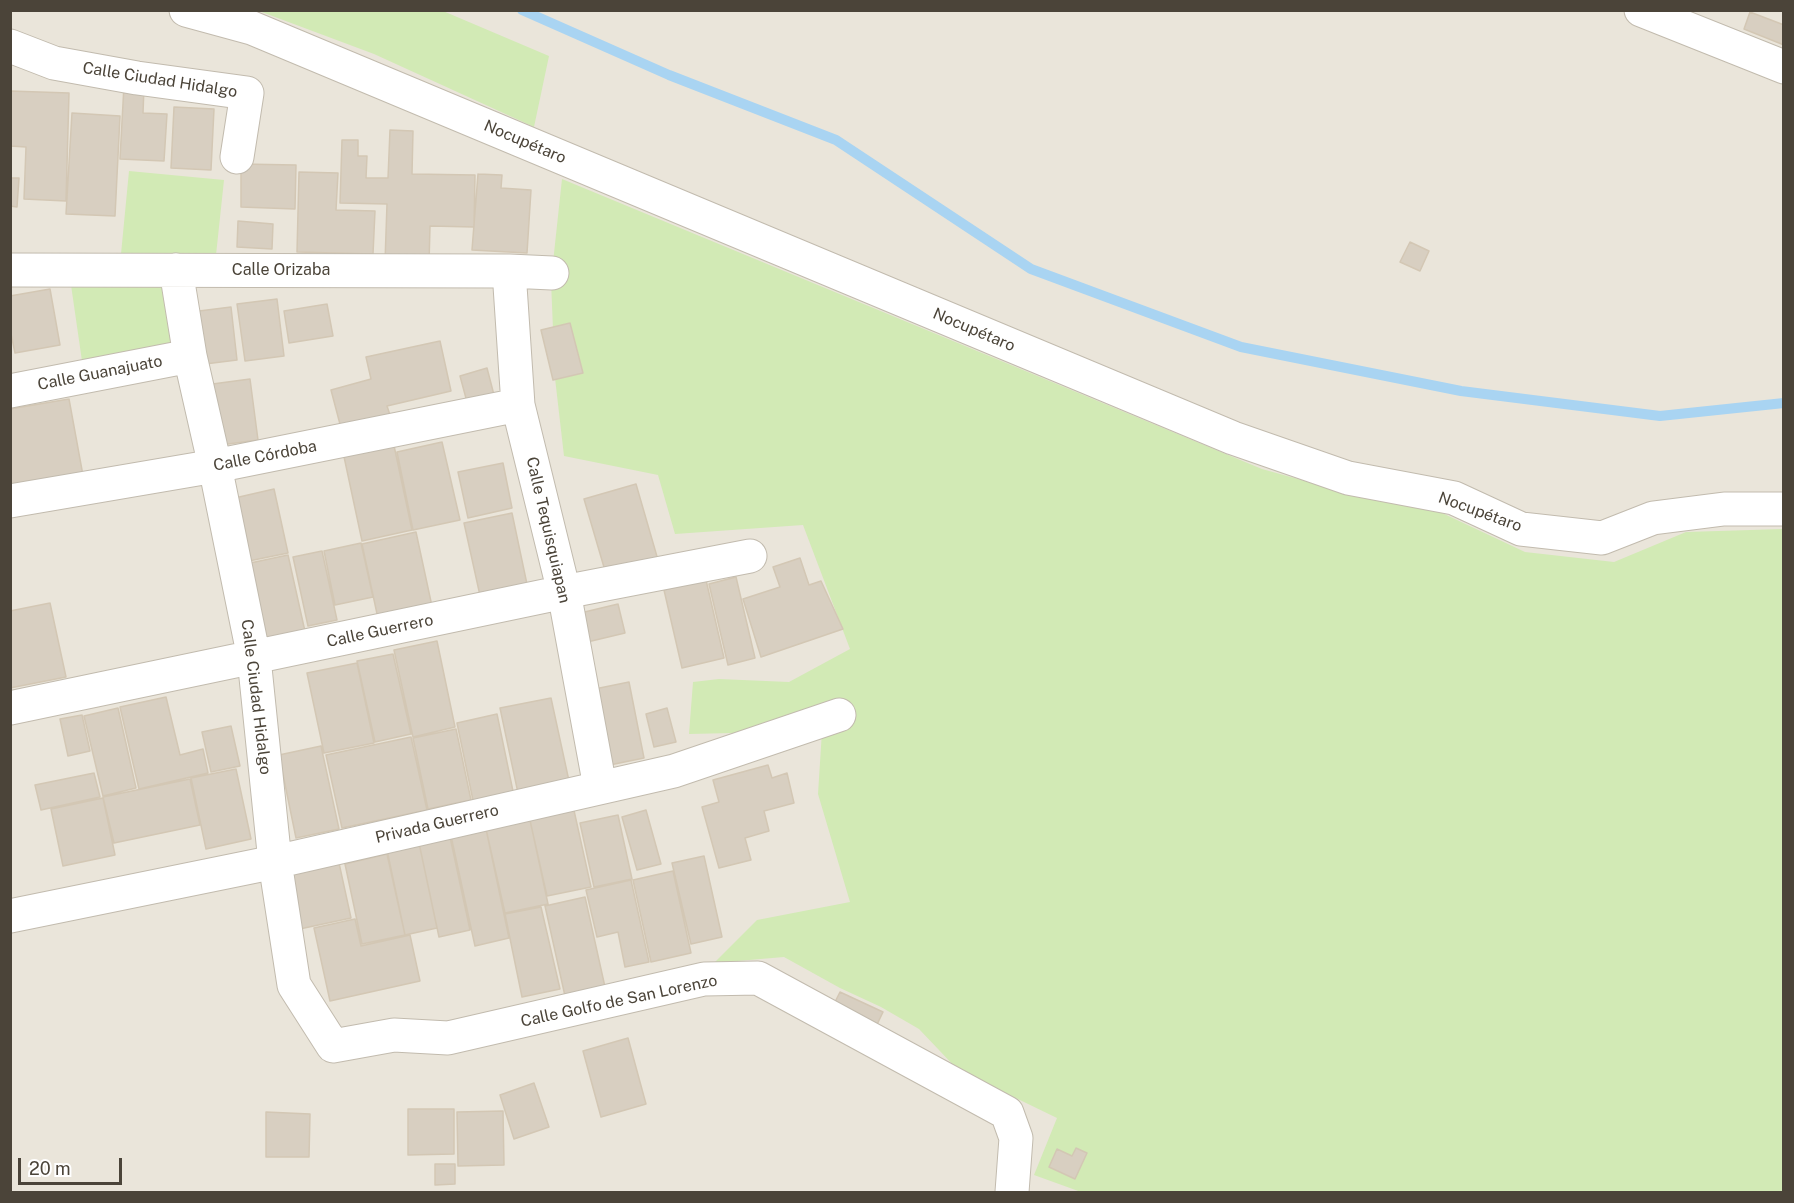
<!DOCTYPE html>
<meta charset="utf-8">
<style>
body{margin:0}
#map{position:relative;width:1794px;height:1203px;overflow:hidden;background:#f6f3ec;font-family:"Public Sans",sans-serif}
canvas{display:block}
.frame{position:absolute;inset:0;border:12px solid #4b4439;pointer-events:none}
.scale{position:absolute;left:18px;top:1158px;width:104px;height:27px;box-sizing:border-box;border:3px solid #4b4439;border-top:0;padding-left:8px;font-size:18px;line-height:21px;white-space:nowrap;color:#4b4439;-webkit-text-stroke:4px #fff;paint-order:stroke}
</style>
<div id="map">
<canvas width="1794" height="1203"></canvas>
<div class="frame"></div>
<div class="scale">20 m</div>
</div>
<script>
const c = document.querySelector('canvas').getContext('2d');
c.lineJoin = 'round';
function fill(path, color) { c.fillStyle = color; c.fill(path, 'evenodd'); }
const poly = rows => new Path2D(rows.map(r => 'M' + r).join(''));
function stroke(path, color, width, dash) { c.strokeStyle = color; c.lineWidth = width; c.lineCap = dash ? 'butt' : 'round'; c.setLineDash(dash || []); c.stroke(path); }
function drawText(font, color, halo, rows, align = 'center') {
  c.font = font + ' "Public Sans",sans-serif'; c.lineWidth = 6; c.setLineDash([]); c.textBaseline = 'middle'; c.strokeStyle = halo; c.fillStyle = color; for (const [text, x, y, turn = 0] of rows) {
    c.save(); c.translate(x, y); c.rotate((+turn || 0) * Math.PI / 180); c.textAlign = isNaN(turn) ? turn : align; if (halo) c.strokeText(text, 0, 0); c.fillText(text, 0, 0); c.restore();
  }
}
fill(poly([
 [11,11,1783,11,1783,1192,11,1192]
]), '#eae5da');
fill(poly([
 [259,11,443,11,549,56,534,127,374,54],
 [129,171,224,180,216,255,121,254],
 [562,179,1262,469,1366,498,1440,512,1525,552,1614,562,1686,532,1783,529,1783,1192,1081,1192,1034,1175,1057,1118,958,1070,919,1029,881,1007,840,988,784,957,714,963,757,920,850,902,818,794,822,731,689,734,693,682,719,679,789,682,850,649,803,525,675,534,658,475,564,456,555,378,551,281],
 [164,282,180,345,82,361,71,285]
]), '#d2eab5');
stroke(poly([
 [522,10,669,75,836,140,1031,269,1241,347,1461,391,1660,416,1784,403]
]), '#a9d4f2', 10);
const building = poly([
 [1750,12,1784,25,1784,45,1744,29,1750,12],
 [124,85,144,87,143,113,167,114,164,161,120,159,124,85],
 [10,91,69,93,66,201,24,199,26,147,10,146,10,91],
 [174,107,214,109,211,170,171,168,174,107],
 [72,113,120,116,115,216,66,214,72,113],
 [390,130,413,131,412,174,475,175,474,227,430,226,429,264,385,262,387,204,340,203,342,140,358,140,358,156,367,156,366,178,388,178,390,130],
 [241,164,296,165,295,209,241,207,241,164],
 [299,172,338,173,336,210,375,211,373,254,297,252,299,172],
 [478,174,502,175,501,188,531,190,527,253,472,250,478,174],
 [10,178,19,178,17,207,10,206,10,178],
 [238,221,273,224,272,249,237,247,238,221],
 [1410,242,1429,251,1420,271,1400,262,1410,242],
 [50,289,60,345,15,353,10,329,10,296,50,289],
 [277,299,284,356,245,361,237,304,277,299],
 [327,304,333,336,289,343,284,311,327,304],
 [231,307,237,360,205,364,199,311,231,307],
 [570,323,583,373,553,380,541,330,570,323],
 [440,341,451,391,387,406,390,415,341,428,331,390,371,379,366,357,440,341],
 [487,368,494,395,467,402,460,376,487,368],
 [250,379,258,440,213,446,205,385,250,379],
 [69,399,84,481,10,494,10,409,69,399],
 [393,441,412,530,362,541,343,452,393,441],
 [442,442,460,520,413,530,397,452,442,442],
 [503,463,512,508,468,518,458,472,503,463],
 [636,484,658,560,606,574,584,499,636,484],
 [274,489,288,553,239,563,226,500,274,489],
 [512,513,528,589,481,600,464,523,512,513],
 [416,532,433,611,379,623,362,544,416,532],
 [361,543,373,597,335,605,324,551,361,543],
 [322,551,337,620,308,626,293,557,322,551],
 [288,555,306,636,259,646,241,565,288,555],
 [800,558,809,585,821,581,843,629,761,657,743,599,780,587,773,567,800,558],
 [736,577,755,658,728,665,709,584,736,577],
 [706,580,724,658,682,668,664,590,706,580],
 [50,603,66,677,10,688,10,611,50,603],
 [618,604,625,633,579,644,572,615,618,604],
 [437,641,455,727,413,737,394,650,437,641],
 [393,654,411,734,375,742,357,661,393,654],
 [357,663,374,743,324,753,307,673,357,663],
 [629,682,644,758,600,767,585,691,629,682],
 [166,697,180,755,203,749,208,773,139,789,120,707,166,697],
 [551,698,569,781,518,793,500,708,551,698],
 [118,708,136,788,103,796,84,716,118,708],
 [667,708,676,742,654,747,646,714,667,708],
 [497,714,515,801,475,810,457,723,497,714],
 [82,715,90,751,68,756,60,719,82,715],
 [231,726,240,766,211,772,202,732,231,726],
 [456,729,471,800,428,809,413,738,456,729],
 [411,737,427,810,342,828,326,755,411,737],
 [321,746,339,829,296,838,279,755,321,746],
 [768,765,772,778,787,773,794,803,764,811,769,831,745,838,751,860,719,868,702,807,719,802,713,780,768,765],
 [236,769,251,839,206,849,191,778,236,769],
 [94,773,100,797,41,810,35,785,94,773],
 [190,779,200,825,114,843,103,797,190,779],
 [103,798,115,855,63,866,51,809,103,798],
 [573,806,591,887,547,896,529,816,573,806],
 [646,810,661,864,637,870,622,817,646,810],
 [618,815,632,879,594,887,580,823,618,815],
 [530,820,548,904,505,913,486,829,530,820],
 [486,829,509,938,475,946,451,836,486,829],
 [450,837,470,930,439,937,419,843,450,837],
 [419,843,437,928,405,935,387,850,419,843],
 [387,854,405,935,362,944,345,864,387,854],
 [704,856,722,937,691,944,672,863,704,856],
 [339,863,351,918,295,930,284,875,339,863],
 [673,871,691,953,651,962,633,880,673,871],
 [631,880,649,962,625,967,618,932,597,937,586,890,631,880],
 [585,897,605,987,565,996,545,906,585,897],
 [541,907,560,989,522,997,505,914,541,907],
 [355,919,361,946,410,935,420,981,330,1001,314,928,355,919],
 [840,992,883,1012,873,1033,830,1012,840,992],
 [628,1038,646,1104,601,1117,583,1051,628,1038],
 [534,1083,549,1127,514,1139,500,1095,534,1083],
 [408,1109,454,1109,454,1154,408,1155,408,1109],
 [503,1111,504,1165,458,1166,457,1112,503,1111],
 [266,1112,310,1114,309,1157,266,1157,266,1112],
 [1076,1148,1087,1153,1075,1179,1049,1167,1057,1149,1072,1156,1076,1148],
 [435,1164,455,1164,455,1184,435,1185,435,1164]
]);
fill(building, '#d8cfc1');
stroke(building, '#d3c7b4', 1.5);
const minor = poly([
 [186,10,252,28,1233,438,1348,478,1454,498,1521,529,1602,538,1653,518,1724,509,1784,509],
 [1641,10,1784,67],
 [10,46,54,63,137,78,247,93,237,157],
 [10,270,509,271,552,273],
 [176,270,190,356,215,466,254,658,275,862,294,985,333,1046,394,1035,448,1038,704,979,758,978,1007,1113,1016,1138,1012,1192],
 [509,271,518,405,564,592,600,787],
 [10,391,190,356],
 [10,501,215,466,518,405],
 [10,708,564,592,750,556],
 [10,916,275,862,674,771,839,715]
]);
stroke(minor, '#c2bbae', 35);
stroke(minor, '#fff', 33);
drawText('16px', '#4b4439', '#fff', [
 ["Calle Ciudad Hidalgo",160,80,9],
 ["Nocupétaro",525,142,23],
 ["Calle Orizaba",281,270],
 ["Nocupétaro",974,330,23],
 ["Calle Guanajuato",100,373,-11],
 ["Calle Córdoba",265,456,-11],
 ["Nocupétaro",1480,512,20],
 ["Calle Tequisquiapan",548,530,77],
 ["Calle Guerrero",380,631,-12],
 ["Calle Ciudad Hidalgo",256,697,83],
 ["Privada Guerrero",437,824,-13],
 ["Calle Golfo de San Lorenzo",619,1001,-12]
]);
</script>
